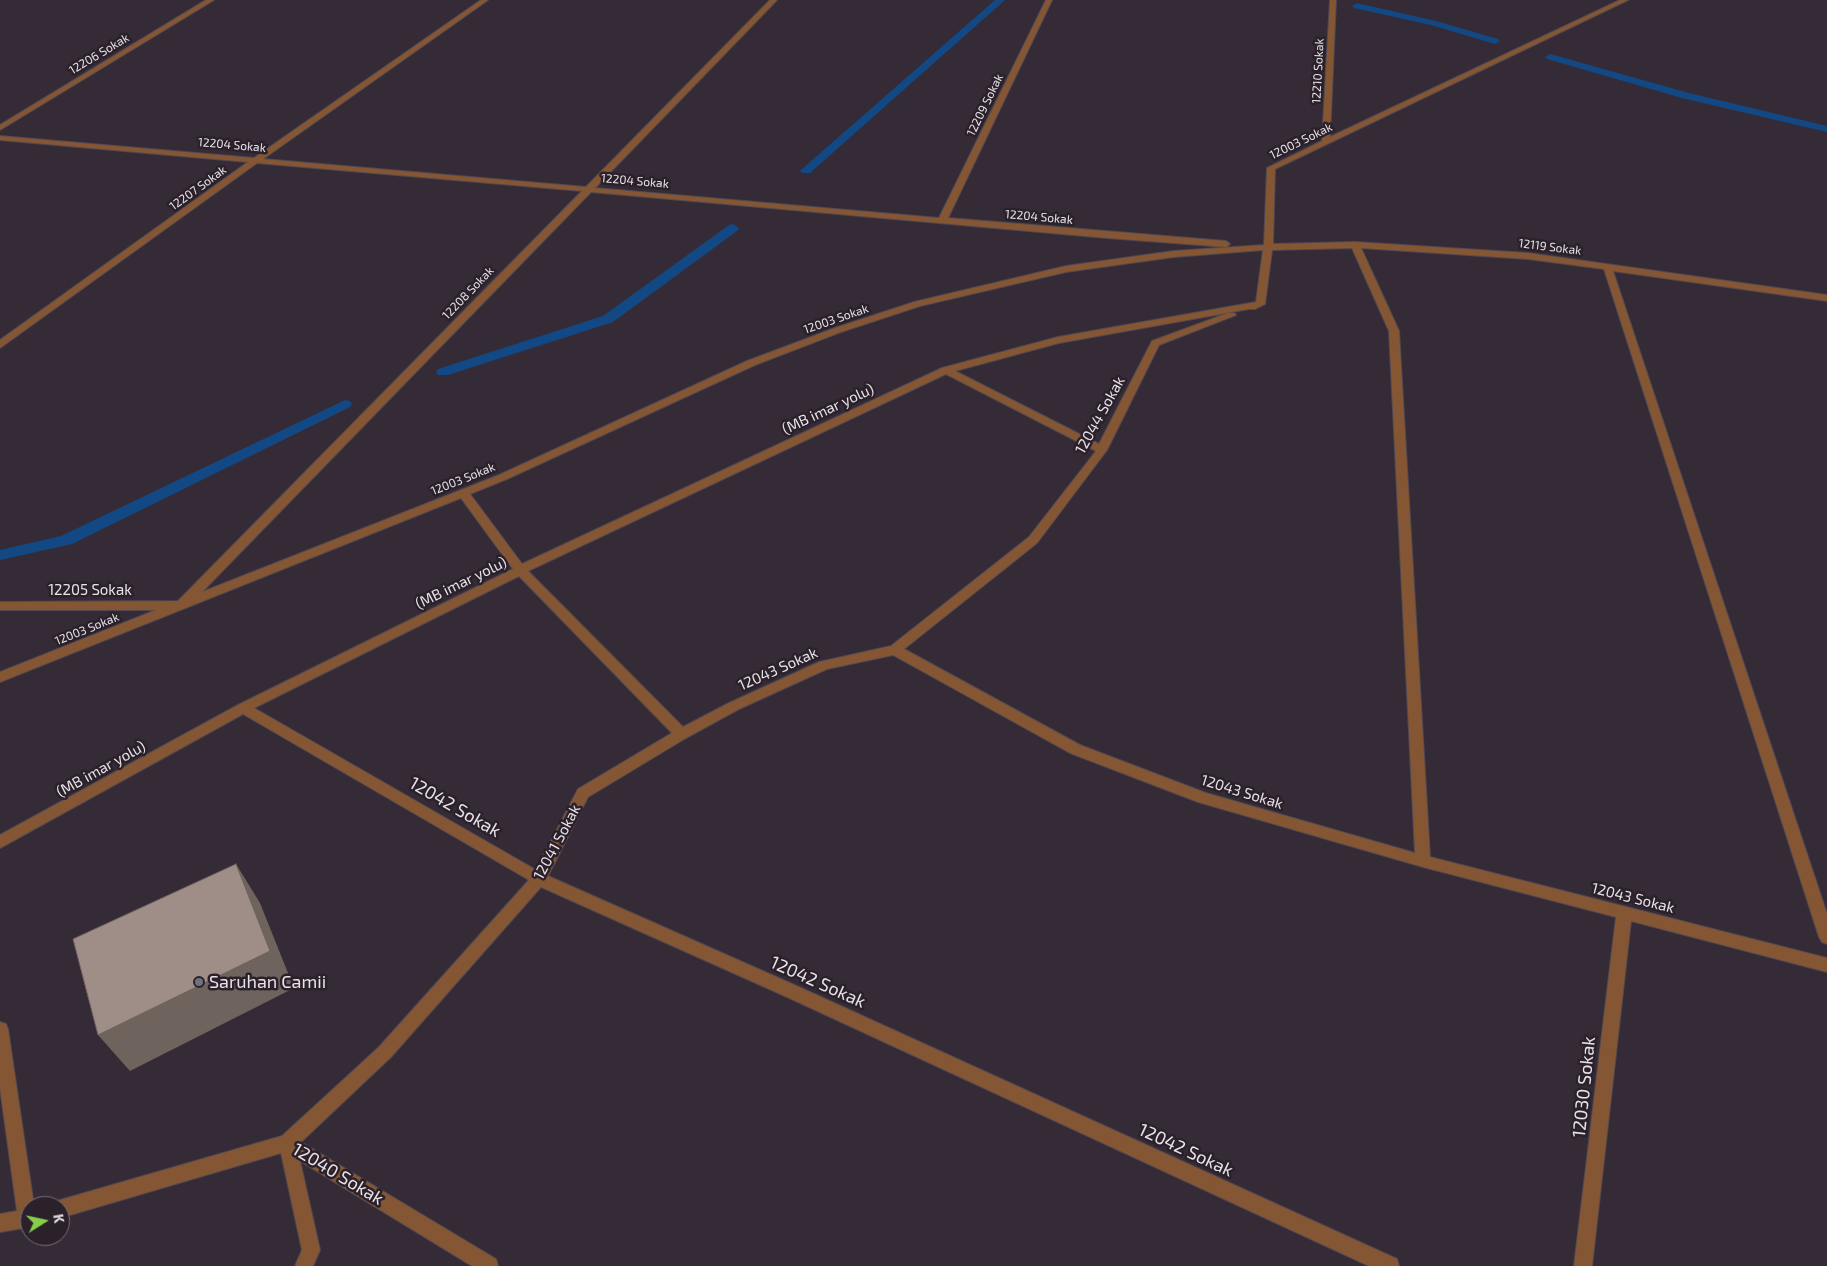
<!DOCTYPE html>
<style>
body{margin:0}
#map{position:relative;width:1827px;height:1266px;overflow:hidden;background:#352b36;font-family:"Exo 2",sans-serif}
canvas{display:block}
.north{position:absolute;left:20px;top:1196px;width:50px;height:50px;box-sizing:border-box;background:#2b212b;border:1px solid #766e77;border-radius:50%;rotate:80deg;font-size:14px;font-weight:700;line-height:20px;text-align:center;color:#e7e1e8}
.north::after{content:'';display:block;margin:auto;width:18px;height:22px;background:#87cf4a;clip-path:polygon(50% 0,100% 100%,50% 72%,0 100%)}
</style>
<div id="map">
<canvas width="1827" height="1266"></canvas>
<div class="north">K</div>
</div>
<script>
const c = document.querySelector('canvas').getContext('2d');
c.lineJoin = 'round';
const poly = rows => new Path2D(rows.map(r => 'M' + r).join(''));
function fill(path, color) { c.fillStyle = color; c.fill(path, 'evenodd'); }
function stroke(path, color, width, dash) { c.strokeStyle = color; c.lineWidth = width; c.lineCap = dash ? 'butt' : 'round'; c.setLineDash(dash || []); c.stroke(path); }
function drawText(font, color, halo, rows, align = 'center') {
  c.font = font + ' "Exo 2",sans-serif'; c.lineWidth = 5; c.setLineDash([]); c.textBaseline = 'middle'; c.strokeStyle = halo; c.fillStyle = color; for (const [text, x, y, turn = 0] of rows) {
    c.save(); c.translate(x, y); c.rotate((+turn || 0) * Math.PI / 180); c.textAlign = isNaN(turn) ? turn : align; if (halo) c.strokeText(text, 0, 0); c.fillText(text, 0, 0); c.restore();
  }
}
fill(poly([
 [995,0,1005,0,810,173,802,173,800,171,802,169,995,0],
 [1357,3,1436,21,1498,39,1500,41,1495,44,1431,25,1354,8,1352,6,1357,3],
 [1550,54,1689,93,1827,126,1827,132,1682,98,1547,59,1545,57,1550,54],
 [733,224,739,228,737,231,613,322,448,375,438,375,436,372,438,369,603,316,729,225,733,224],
 [345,400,350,401,352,404,350,407,72,544,0,560,0,550,61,536,345,400]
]), '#124984');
const minor = poly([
 [206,0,214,0,0,130,0,125,206,0],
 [481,0,488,0,263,159,586,187,770,0,777,0,595,188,939,218,1046,0,1052,0,948,218,1226,241,1230,244,1226,247,1107,238,591,192,202,592,499,475,747,361,835,328,914,302,1066,266,1174,251,1264,245,1267,168,1322,141,1330,0,1336,0,1330,137,1620,0,1628,0,1275,169,1273,244,1355,242,1528,253,1827,295,1827,301,1613,271,1827,914,1827,944,1822,942,1819,937,1604,269,1528,259,1361,248,1399,331,1430,857,1827,958,1827,972,1631,921,1592,1266,1574,1266,1616,917,1423,867,1198,802,1070,753,893,655,827,669,739,709,686,738,588,797,548,876,799,987,1397,1259,1399,1266,1369,1266,787,997,541,887,391,1057,301,1142,496,1259,498,1266,472,1266,300,1161,320,1250,313,1266,295,1266,302,1250,281,1153,60,1218,60,1206,52,1206,54,1203,60,1200,282,1136,379,1047,529,880,243,714,0,848,0,835,238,705,513,569,461,498,0,682,0,672,156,610,0,610,0,602,178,601,582,191,257,163,0,348,0,340,248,162,0,140,0,136,254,158,481,0],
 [1352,248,1389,331,1415,853,1206,793,1080,745,904,649,1037,543,1107,450,1159,345,1236,315,1234,313,1228,313,1152,341,1099,444,955,371,1059,343,1249,309,1255,309,1265,304,1272,250,1352,248],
 [1263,250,1256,302,1058,337,942,368,522,564,470,494,507,479,755,365,841,332,920,306,1066,272,1174,257,1263,250],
 [946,374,1096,451,1029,537,891,646,819,662,729,703,683,727,528,571,946,374],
 [519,576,672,733,578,789,536,870,254,708,519,576],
 [0,1022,6,1024,8,1029,34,1206,30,1206,30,1227,0,1232,0,1214,17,1211,0,1088,0,1022]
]);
stroke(minor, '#514852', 2);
fill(minor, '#845633');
fill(poly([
 [236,864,260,903,294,988,130,1071,98,1035]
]), '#6f635e');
const building = poly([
 [236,864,270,951,98,1035,73,939,236,864]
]);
fill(building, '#9f8e87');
stroke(building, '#6f635e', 1);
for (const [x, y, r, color] of [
 [199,982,5,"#6b7280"]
]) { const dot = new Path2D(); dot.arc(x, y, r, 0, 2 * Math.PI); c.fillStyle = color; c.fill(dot); stroke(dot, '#2b212b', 2); }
drawText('12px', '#e7e1e8', '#2b212b', [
 ["12206 Sokak",99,54,-31],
 ["12210 Sokak",1318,71,-87],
 ["12209 Sokak",985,105,-64],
 ["12003 Sokak",1301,141,-26],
 ["12204 Sokak",232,145,5],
 ["12204 Sokak",635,181,5],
 ["12207 Sokak",198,188,-36],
 ["12204 Sokak",1039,217,5],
 ["12119 Sokak",1550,247,7],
 ["12208 Sokak",468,293,-46],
 ["12003 Sokak",836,319,-19],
 ["12003 Sokak",463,479,-22],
 ["12003 Sokak",87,629,-22]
]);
drawText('15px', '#e7e1e8', '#2b212b', [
 ["(MB imar yolu)",828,409,-25],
 ["12044 Sokak",1100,415,-61],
 ["(MB imar yolu)",461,583,-26],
 ["12205 Sokak",90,590],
 ["12043 Sokak",778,669,-24],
 ["(MB imar yolu)",101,769,-29],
 ["12043 Sokak",1242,792,17],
 ["12041 Sokak",557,842,-62],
 ["12043 Sokak",1633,898,14]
]);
drawText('18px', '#e7e1e8', '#2b212b', [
 ["12042 Sokak",455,807,30],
 ["12042 Sokak",818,982,24],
 ["12030 Sokak",1584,1087,-84],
 ["12042 Sokak",1186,1150,25],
 ["12040 Sokak",338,1174,31]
]);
drawText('18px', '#e7e1e8', '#2b212b', [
 ["Saruhan Camii",209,982]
], 'left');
</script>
